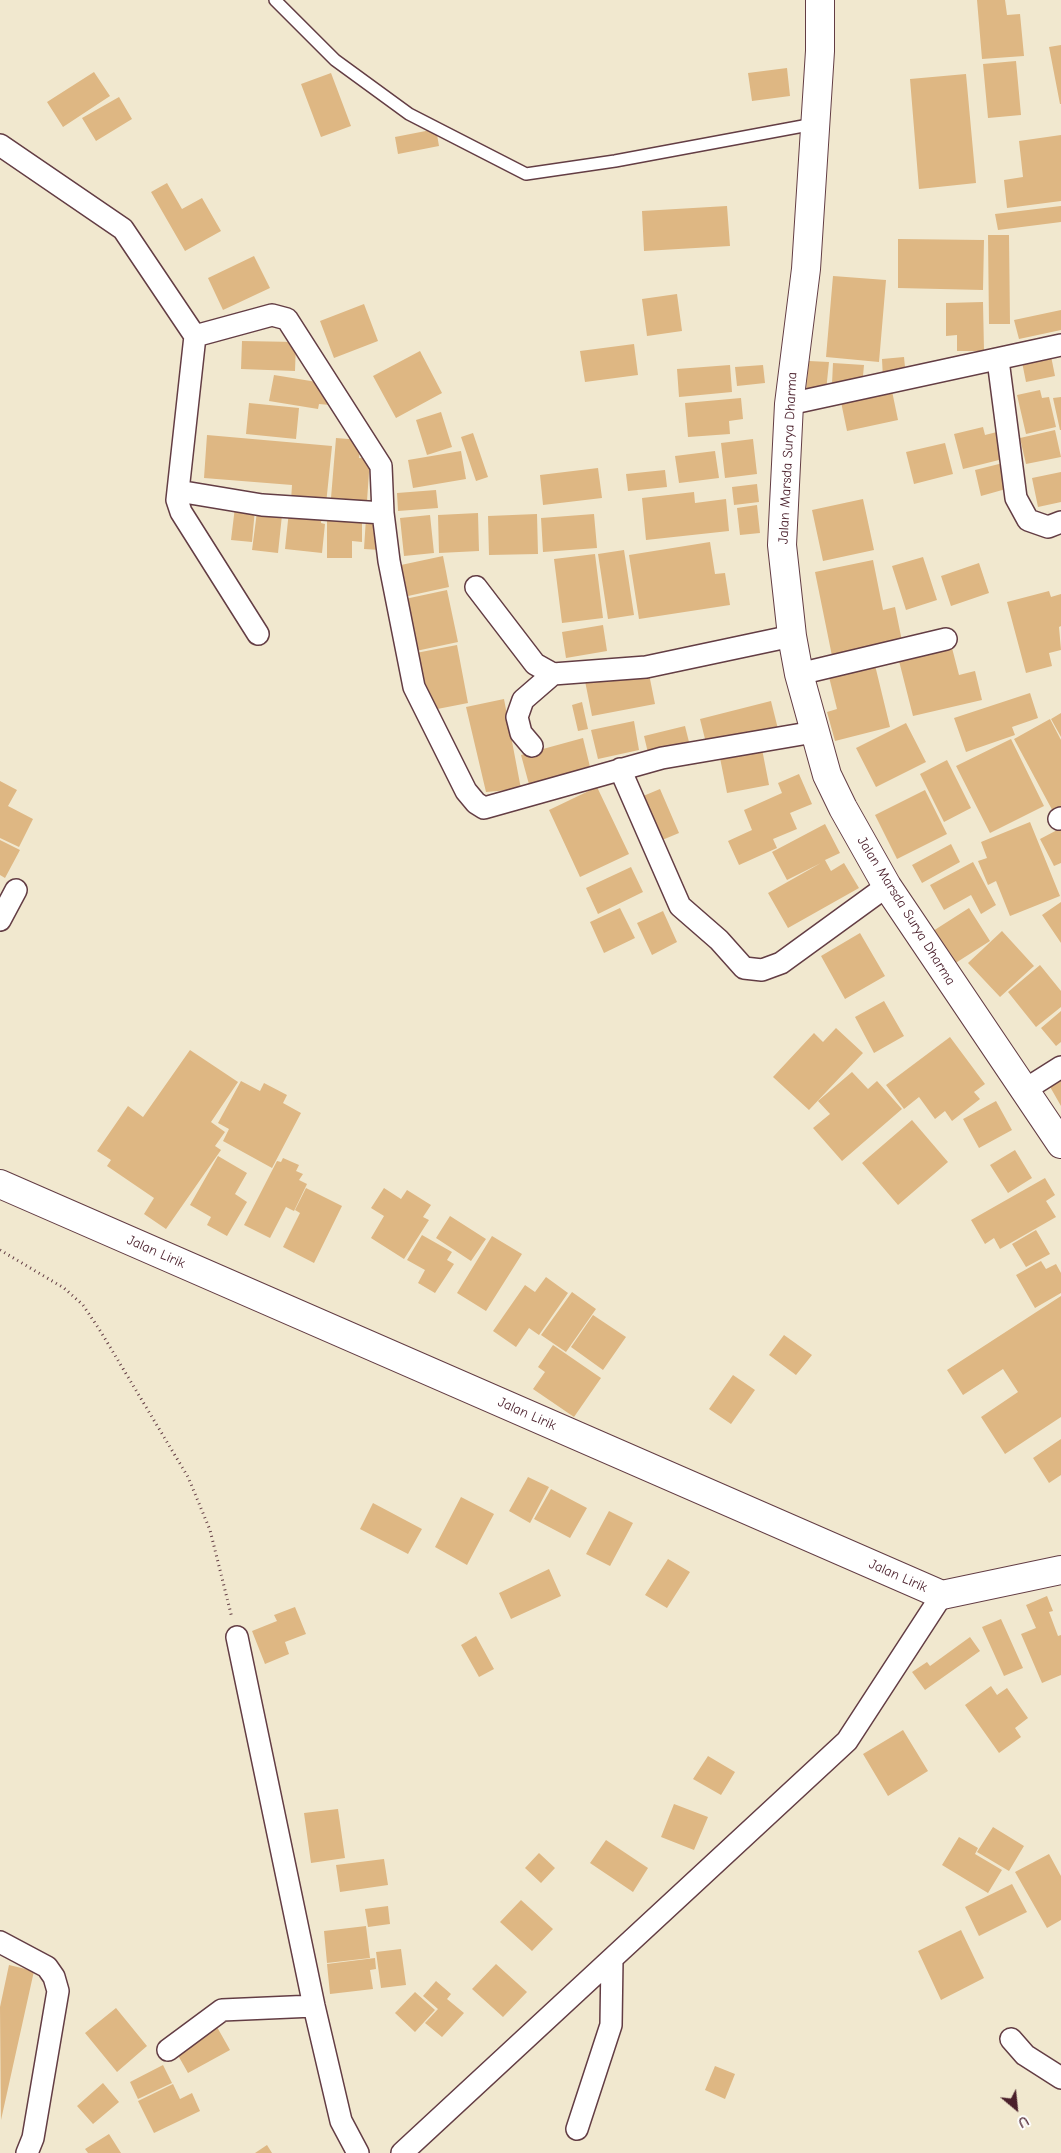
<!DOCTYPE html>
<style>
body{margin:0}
#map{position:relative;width:1061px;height:2153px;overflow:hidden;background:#f1e8cf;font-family:"Comic Neue",sans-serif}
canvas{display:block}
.north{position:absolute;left:991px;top:2083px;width:50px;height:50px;-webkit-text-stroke:4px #fff;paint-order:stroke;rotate:152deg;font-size:14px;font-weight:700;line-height:20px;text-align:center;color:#4a1f2b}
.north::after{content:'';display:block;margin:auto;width:18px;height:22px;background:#4a1f2b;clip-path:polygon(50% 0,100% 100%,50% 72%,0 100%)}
</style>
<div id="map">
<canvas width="1061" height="2153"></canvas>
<div class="north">U</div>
</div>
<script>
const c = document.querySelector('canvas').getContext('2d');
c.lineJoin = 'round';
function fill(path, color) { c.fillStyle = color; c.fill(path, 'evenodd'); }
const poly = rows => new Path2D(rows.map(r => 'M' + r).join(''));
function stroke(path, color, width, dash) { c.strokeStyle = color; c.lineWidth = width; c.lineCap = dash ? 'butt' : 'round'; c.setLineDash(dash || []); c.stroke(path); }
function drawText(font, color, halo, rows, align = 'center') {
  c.font = font + ' "Comic Neue",sans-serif'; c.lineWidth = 4; c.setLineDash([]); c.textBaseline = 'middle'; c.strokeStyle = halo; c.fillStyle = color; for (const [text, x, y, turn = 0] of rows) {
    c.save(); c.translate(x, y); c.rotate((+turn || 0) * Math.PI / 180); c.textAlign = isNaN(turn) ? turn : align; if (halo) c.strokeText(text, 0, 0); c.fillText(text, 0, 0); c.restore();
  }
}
fill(poly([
 [977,0,1005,0,1007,15,1020,14,1024,56,982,59],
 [1061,45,1061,104,1060,104,1049,47],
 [1016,61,1021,115,988,118,983,64],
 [787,68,790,96,752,101,748,73],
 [94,72,110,96,63,127,47,102],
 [331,73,351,126,321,137,301,84],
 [966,74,976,183,919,189,910,79],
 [119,97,132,119,96,141,82,118],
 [436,129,439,146,398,154,395,137],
 [1061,135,1061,201,1007,208,1004,180,1023,177,1019,141],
 [167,183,182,209,202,198,221,231,185,251,151,192],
 [727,206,730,246,644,251,642,211],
 [1061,206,1061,222,998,230,995,214],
 [988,235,1009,235,1010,324,989,324],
 [898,239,984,240,983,290,898,288],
 [254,256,270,288,223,310,208,278],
 [833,276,886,280,879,362,826,357],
 [677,294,682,331,647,336,642,299],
 [983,302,984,351,957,351,957,335,946,336,946,303],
 [364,304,378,341,334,358,320,321],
 [1061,310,1061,330,1019,339,1014,320],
 [242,341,296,342,295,371,241,369],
 [634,344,638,375,585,382,580,351],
 [420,351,442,393,396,418,373,376],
 [1050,351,1055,376,1026,382,1021,357],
 [904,357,906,377,883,379,882,359],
 [809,361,829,362,826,391,806,390],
 [833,363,864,365,862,387,832,384],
 [730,365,732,392,679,397,677,369],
 [763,365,765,383,737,386,735,367],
 [274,375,323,383,321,393,332,394,330,405,319,404,318,409,269,401],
 [1040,390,1042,398,1049,397,1056,427,1026,434,1017,395],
 [892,391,898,420,847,431,841,402],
 [1061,397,1061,430,1060,430,1053,398],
 [741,398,743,419,729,421,730,434,688,437,685,403],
 [249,403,299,408,296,439,246,434],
 [441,412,452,447,427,455,416,420],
 [983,427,985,435,1001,431,1007,458,963,469,954,434],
 [1055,430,1061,457,1026,464,1020,438],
 [473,433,488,477,476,481,461,437],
 [207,435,332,446,326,504,291,501,292,485,204,478],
 [336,438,361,440,359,458,370,458,367,501,331,498],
 [753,439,757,474,725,478,721,443],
 [945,443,953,474,914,484,906,452],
 [461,451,466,479,413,488,408,460],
 [715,451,719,478,679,483,675,456],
 [1007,462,1013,487,981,496,975,470],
 [598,468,602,498,543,505,540,475],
 [665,470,667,487,628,491,626,474],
 [1061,472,1061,502,1038,507,1032,478],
 [757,484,759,502,734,505,732,487],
 [436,490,438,508,398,511,397,493],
 [694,492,695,503,726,499,729,531,646,540,642,498],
 [863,499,874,550,823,561,812,510],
 [757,505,760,533,740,535,737,508],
 [235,507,255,509,252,542,231,540],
 [289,511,322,514,321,523,325,524,322,553,285,549],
 [257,512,282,515,278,553,252,550],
 [478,513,479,551,439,553,438,515],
 [537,514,538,554,489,555,488,516],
 [594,514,597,548,543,552,541,518],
 [430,515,434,553,404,556,400,518],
 [327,517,362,517,362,542,352,541,352,558,327,558],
 [366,518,383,519,381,550,364,549],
 [710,542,715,574,725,573,730,605,639,619,629,555],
 [624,550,634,615,608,619,598,554],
 [595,554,603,618,562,623,554,559],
 [443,556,449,587,408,596,401,565],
 [923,557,937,600,906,610,892,566],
 [873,560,883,610,895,607,902,641,832,656,815,572],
 [979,563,989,593,951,606,941,576],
 [447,590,458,642,416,651,405,599],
 [1049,591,1051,597,1061,594,1061,626,1059,627,1061,650,1049,653,1052,666,1026,673,1007,602],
 [603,625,607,651,566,658,562,632],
 [457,645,468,703,427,711,416,653],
 [952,648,959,675,975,671,982,700,913,716,899,661],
 [874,661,890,727,835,741,827,712,837,709,828,673],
 [648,669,655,704,592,716,585,681],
 [1030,693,1038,718,1012,727,1015,735,966,752,954,718],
 [504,699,521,789,486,792,466,707],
 [771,701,778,729,707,747,700,719],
 [582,702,588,729,578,731,572,705],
 [1061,713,1061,737,1051,719],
 [1050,719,1061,740,1061,815,1056,817,1014,739],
 [634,721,639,750,598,759,591,730],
 [906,723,926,762,876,787,856,748],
 [685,726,690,746,649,757,644,736],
 [583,738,591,771,530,788,521,755],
 [1011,739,1044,806,990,833,956,766],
 [762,749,769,785,727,793,720,758],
 [947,760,971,808,944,822,920,774],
 [799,774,812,804,790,813,797,829,773,839,777,848,739,865,728,841,752,830,744,810,782,793,778,783],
 [0,781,17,790,8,806,33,819,19,847,0,838],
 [597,787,629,854,580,877,549,810],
 [660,789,679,833,655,843,636,799],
 [925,790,947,834,897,859,875,815],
 [1030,822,1060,896,1010,916,996,881,988,885,978,861,987,858,981,842],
 [825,824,840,853,825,860,831,871,844,863,859,888,788,928,768,893,821,863,787,880,772,852],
 [1061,828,1061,863,1054,866,1040,839],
 [0,840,20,850,5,878,0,875],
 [951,844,960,862,922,883,912,865],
 [973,862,996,905,981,914,971,895,944,910,930,885],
 [631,867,643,892,598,914,586,888],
 [1061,902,1061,943,1042,915],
 [620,908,635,938,604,953,590,922],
 [969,908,990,941,954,964,933,931],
 [663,911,677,942,652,955,637,923],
 [1002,931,1034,966,1000,997,968,963],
 [860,933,885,976,845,999,821,956],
 [1040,965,1061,991,1061,1007,1036,1027,1008,992],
 [884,1001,904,1036,874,1053,855,1017],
 [1061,1011,1061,1042,1056,1046,1041,1028],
 [836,1028,863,1053,809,1110,773,1077,814,1033,823,1042],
 [950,1037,985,1084,974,1092,980,1099,952,1121,945,1111,935,1119,919,1097,904,1109,886,1085],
 [190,1050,238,1082,211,1122,225,1132,215,1146,221,1150,166,1229,144,1214,154,1198,107,1166,111,1160,97,1151,128,1106,143,1117],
 [852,1072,868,1089,877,1081,902,1109,842,1161,813,1128,830,1114,818,1101],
 [1061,1078,1061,1106,1049,1085],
 [241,1081,260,1091,264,1083,287,1095,283,1103,301,1113,272,1168,223,1141,229,1129,218,1123],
 [996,1101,1012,1130,979,1148,963,1119],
 [912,1120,948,1162,898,1205,862,1163],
 [1015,1150,1032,1178,1008,1193,990,1165],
 [218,1156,247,1173,235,1194,247,1202,227,1236,207,1225,211,1217,190,1205],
 [283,1158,299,1165,296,1171,303,1174,299,1180,307,1184,294,1211,286,1207,270,1238,244,1225,277,1161,281,1162],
 [1045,1178,1055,1195,1046,1201,1056,1217,1000,1249,994,1238,985,1244,971,1220],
 [306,1188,342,1206,314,1263,283,1247,300,1213,295,1210],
 [384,1188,401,1199,407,1190,431,1205,423,1217,429,1220,404,1259,371,1238,384,1216,371,1208],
 [450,1216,486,1239,471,1261,436,1238],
 [1036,1230,1050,1254,1026,1267,1012,1244],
 [422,1235,452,1252,447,1260,454,1264,435,1293,418,1283,425,1270,407,1260],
 [492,1236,522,1254,486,1311,457,1293],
 [1041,1261,1046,1269,1056,1264,1061,1273,1061,1293,1035,1308,1016,1275],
 [546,1277,568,1293,539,1335,529,1328,516,1347,493,1331,525,1285,535,1292],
 [572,1292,596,1309,566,1352,541,1335],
 [1061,1296,1061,1417,1005,1454,981,1417,1018,1392,1003,1369,963,1395,947,1370],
 [593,1315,626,1337,603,1370,571,1347],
 [784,1335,812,1355,796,1375,769,1355],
 [553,1345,601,1378,574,1417,533,1389,545,1372,538,1367],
 [733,1375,755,1390,731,1424,709,1409],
 [1061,1439,1061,1475,1049,1483,1033,1458],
 [528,1477,549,1487,530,1523,509,1511],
 [551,1489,587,1508,570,1538,534,1519],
 [461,1497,494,1514,467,1565,435,1547],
 [373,1503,422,1529,408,1554,360,1529],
 [609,1511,633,1523,610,1566,586,1554],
 [668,1559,690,1572,667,1608,645,1595],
 [549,1569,561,1596,511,1619,499,1593],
 [1047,1596,1053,1611,1049,1612,1058,1636,1061,1635,1061,1675,1042,1683,1021,1634,1036,1628,1026,1605],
 [295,1607,306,1634,285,1642,289,1654,265,1664,252,1631,277,1621,274,1615],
 [1001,1619,1023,1668,1004,1676,982,1627],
 [476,1636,494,1669,479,1677,461,1645],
 [970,1637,980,1651,925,1690,912,1672,927,1662,930,1666],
 [991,1686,997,1695,1007,1688,1028,1718,1015,1728,1021,1737,999,1753,965,1705],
 [903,1730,928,1771,888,1796,863,1754],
 [708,1756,735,1772,721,1795,693,1779],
 [674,1804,708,1817,694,1850,661,1837],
 [338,1809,345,1858,311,1863,304,1813],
 [993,1827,1024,1846,1009,1871,977,1852],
 [959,1837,978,1848,975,1854,1002,1870,988,1893,942,1865],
 [606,1840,648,1868,633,1892,590,1863],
 [539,1853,555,1868,541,1883,525,1868],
 [1049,1854,1061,1876,1061,1920,1047,1928,1015,1872],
 [384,1859,388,1885,340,1892,336,1865],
 [1012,1884,1027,1912,979,1936,965,1907],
 [521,1900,553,1929,532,1951,500,1922],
 [388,1906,390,1924,368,1927,365,1909],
 [366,1926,370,1958,327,1963,324,1931],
 [961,1930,984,1978,941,2000,918,1951],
 [401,1949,406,1985,381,1988,376,1952],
 [375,1958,376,1969,370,1970,373,1989,330,1994,327,1964],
 [496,1964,527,1992,503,2017,472,1989],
 [9,1965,34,1971,1,2120,0,2007],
 [436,1981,451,1994,447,1999,464,2013,442,2037,425,2023,438,2009,423,1996],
 [415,1992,435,2010,415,2032,395,2013],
 [116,2008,147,2046,117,2072,85,2033],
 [217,2027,230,2050,188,2073,175,2050],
 [163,2065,172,2083,138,2099,130,2082],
 [715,2066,735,2074,725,2099,705,2090],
 [103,2083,119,2102,93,2124,77,2106],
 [173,2084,180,2099,192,2093,200,2111,154,2133,138,2101],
 [109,2134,121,2153,88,2153,85,2149],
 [267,2145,272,2153,255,2153]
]), '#deb783');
const lane = poly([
 [275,0,335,60,409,114,526,174,615,161,814,124]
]);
const street = poly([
 [0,145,123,229,195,336,177,500,181,512,258,634],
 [998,360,1016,498,1028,520,1048,527,1061,522],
 [789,404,1061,345],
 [178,491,262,505,383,513,381,466,287,319,272,315,195,336],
 [383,513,389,561,414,687,466,791,476,803,484,808,662,758,814,732],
 [476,587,535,664,553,674,646,667,792,636],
 [799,674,946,639],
 [532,746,521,733,517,717,523,700,553,674],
 [620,769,680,906,719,940,744,968,762,970,781,963,887,886],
 [1059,819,1061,818],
 [0,920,16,890],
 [1023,1091,1061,1067],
 [237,1637,314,2006,341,2121,358,2153],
 [0,1942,47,1967,54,1977,58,1991,33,2138,27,2153],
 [1011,2039,1025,2055,1061,2078],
 [168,2050,222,2010,314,2006],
 [577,2129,611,2025,612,1959],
 [402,2153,847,1741,942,1595]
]);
const secondary = poly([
 [0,1184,942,1595,1061,1570]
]);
const highway = poly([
 [820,0,820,51,806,269,789,404,782,545,792,636,799,674,827,775,843,808,887,886,1061,1144]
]);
stroke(lane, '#633d44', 14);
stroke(street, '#633d44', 24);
stroke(secondary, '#633d44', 30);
stroke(highway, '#633d44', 30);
stroke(poly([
 [0,1250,64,1288,83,1305,101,1332,188,1477,210,1530,232,1618]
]), '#633d44', 3, [1, 4]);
stroke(lane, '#fff', 11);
stroke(street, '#fff', 21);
stroke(secondary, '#fff', 28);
stroke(highway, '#fff', 28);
drawText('14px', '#4a1f2b', '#fff', [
 ["Jalan Marsda Surya Dharma",788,458,-87],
 ["Jalan Marsda Surya Dharma",906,911,58],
 ["Jalan Lirik",156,1252,24],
 ["Jalan Lirik",527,1414,24],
 ["Jalan Lirik",898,1576,24]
]);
</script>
